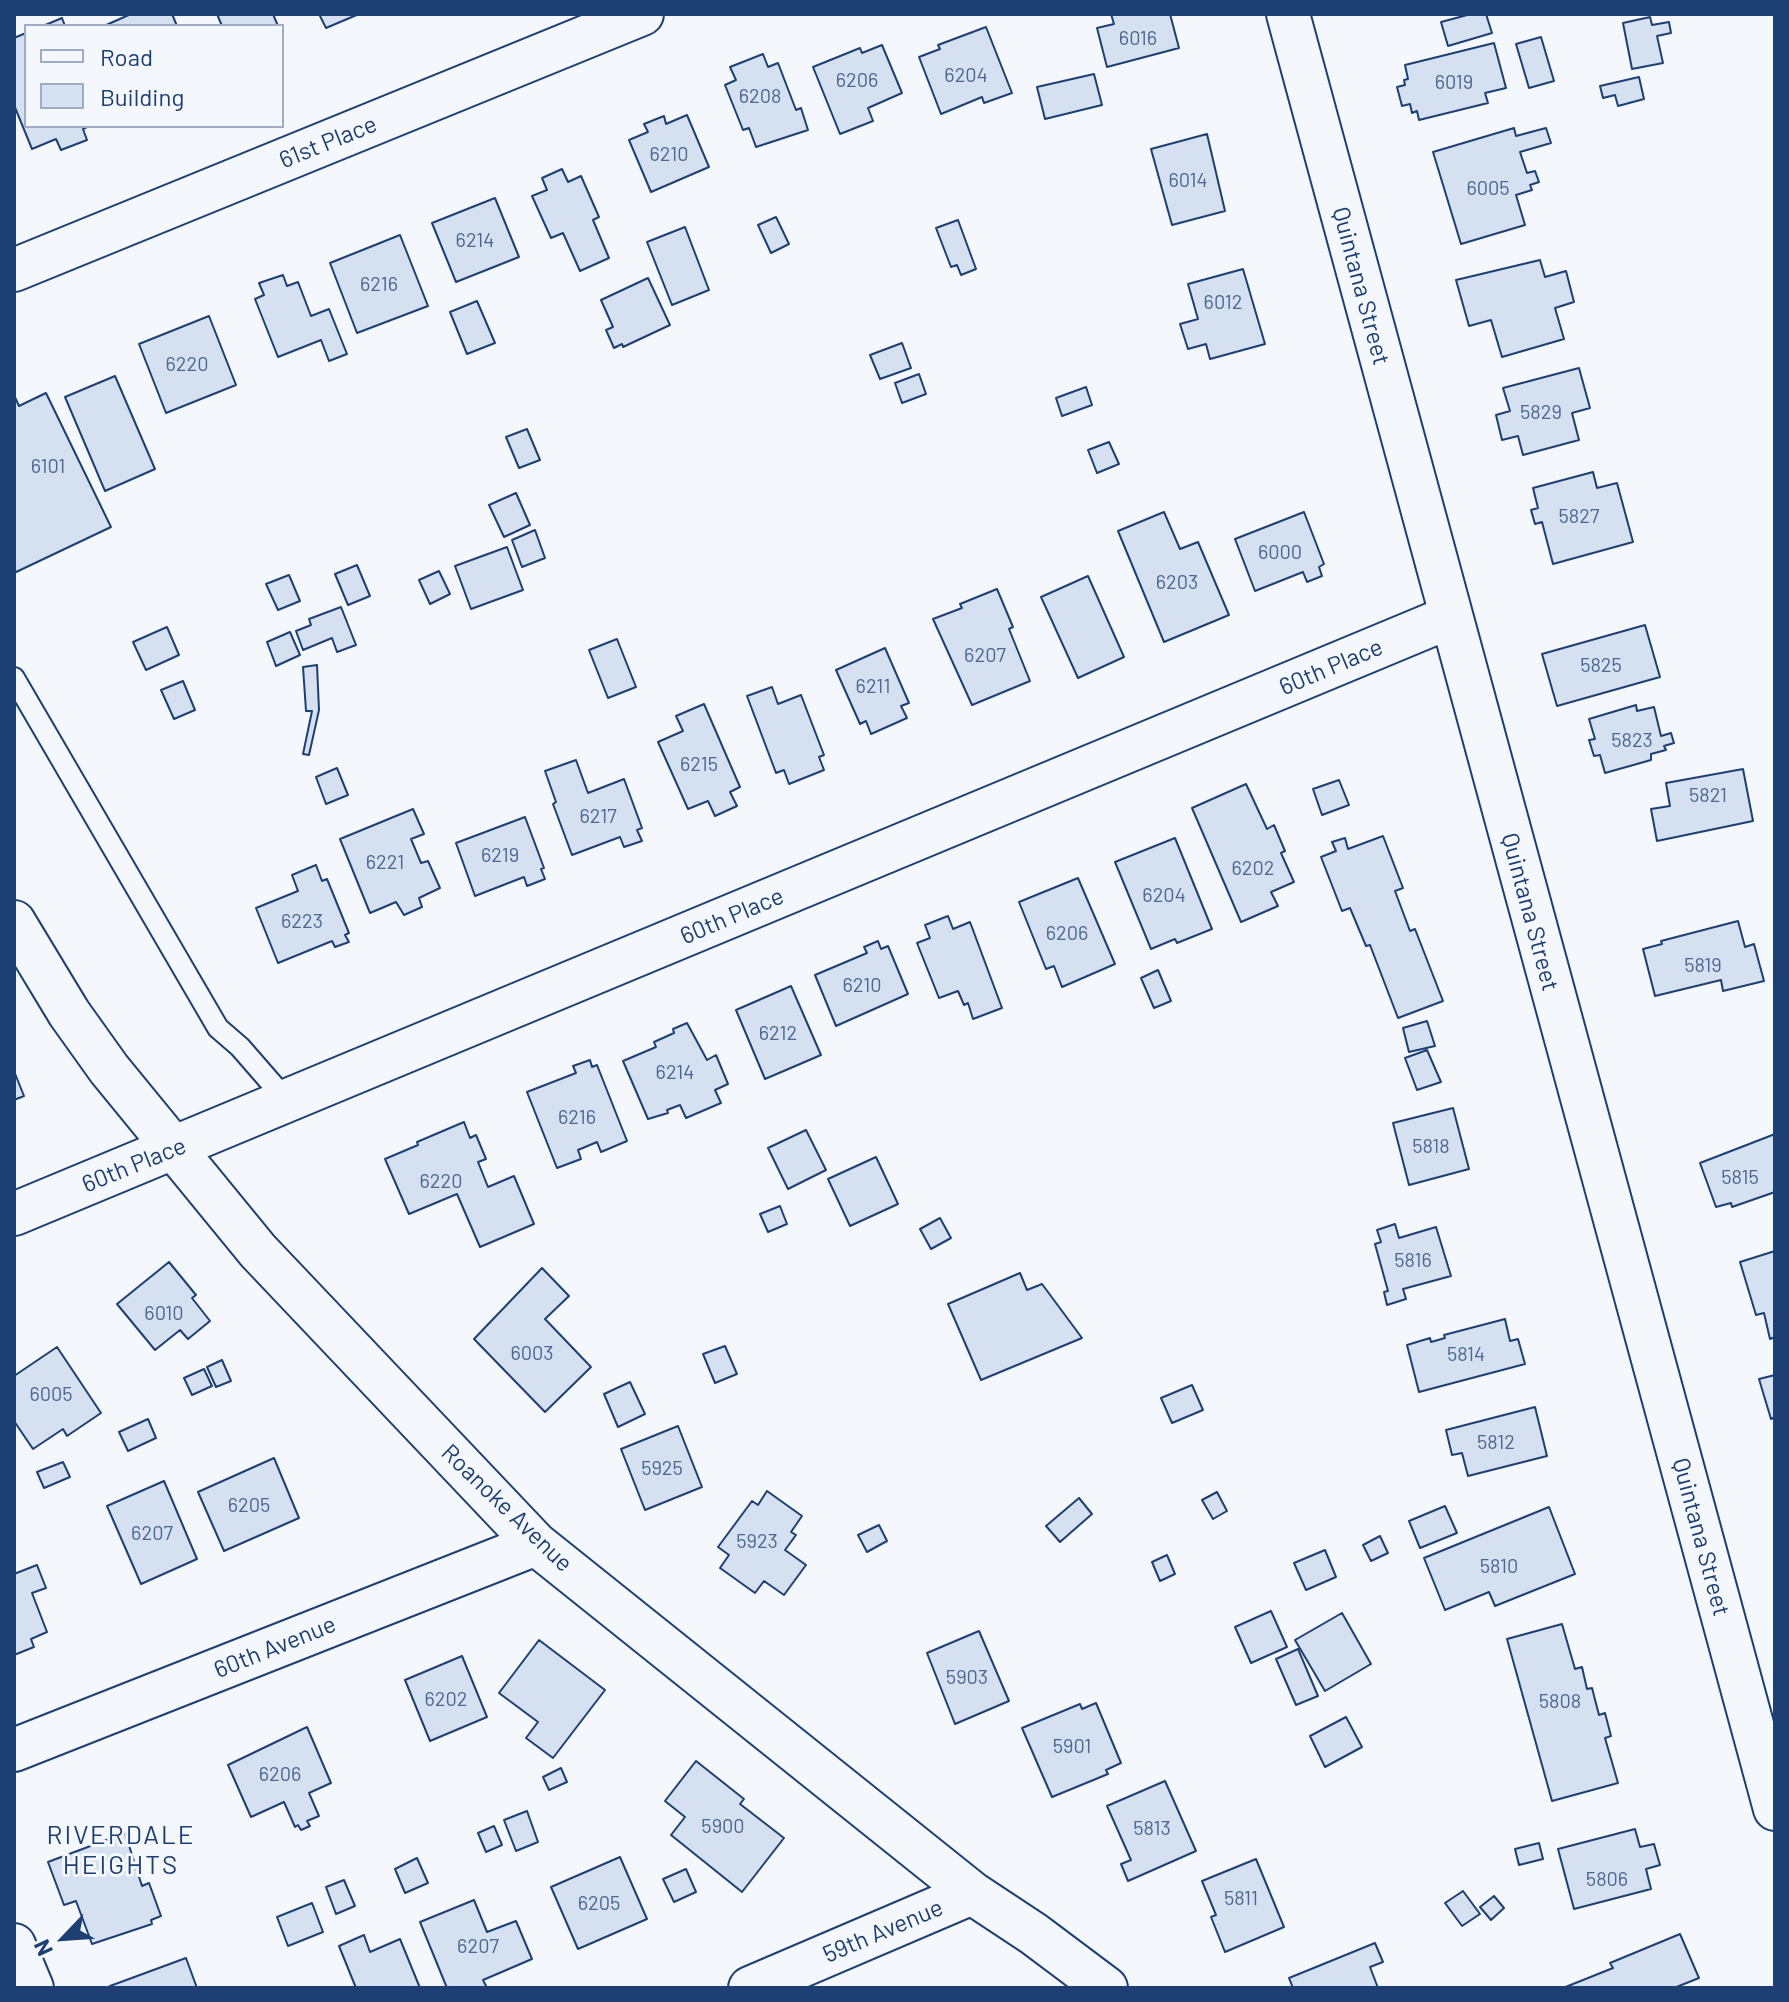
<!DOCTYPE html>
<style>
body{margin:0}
#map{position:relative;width:1789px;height:2002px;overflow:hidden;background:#f4f7fb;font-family:Barlow,sans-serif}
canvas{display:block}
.frame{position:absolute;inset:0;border:16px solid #1d3f73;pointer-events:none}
.legend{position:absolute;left:24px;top:24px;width:260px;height:104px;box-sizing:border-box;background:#f4f7fb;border:2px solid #9eadc5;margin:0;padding:10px 14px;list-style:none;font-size:24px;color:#1d3f73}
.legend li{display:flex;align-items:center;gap:16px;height:40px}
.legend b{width:40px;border:2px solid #9eadc5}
.north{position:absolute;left:24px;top:1898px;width:80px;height:80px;-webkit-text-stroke:6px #f4f7fb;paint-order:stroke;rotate:245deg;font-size:22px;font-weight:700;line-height:32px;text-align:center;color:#1d3f73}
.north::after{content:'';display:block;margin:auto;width:28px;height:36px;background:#1d3f73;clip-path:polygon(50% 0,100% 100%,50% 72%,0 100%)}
</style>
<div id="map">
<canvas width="1789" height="2002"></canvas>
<div class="frame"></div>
<ul class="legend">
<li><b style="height:10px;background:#f4f7fb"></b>Road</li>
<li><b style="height:22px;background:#d5e0f0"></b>Building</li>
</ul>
<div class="north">N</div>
</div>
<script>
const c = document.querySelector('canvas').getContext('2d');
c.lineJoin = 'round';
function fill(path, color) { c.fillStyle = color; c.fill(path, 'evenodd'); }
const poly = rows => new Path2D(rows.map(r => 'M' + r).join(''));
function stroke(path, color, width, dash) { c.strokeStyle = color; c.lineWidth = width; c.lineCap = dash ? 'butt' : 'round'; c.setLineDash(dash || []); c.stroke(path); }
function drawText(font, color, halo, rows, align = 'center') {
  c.font = font + ' Barlow,sans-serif'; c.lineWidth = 6; c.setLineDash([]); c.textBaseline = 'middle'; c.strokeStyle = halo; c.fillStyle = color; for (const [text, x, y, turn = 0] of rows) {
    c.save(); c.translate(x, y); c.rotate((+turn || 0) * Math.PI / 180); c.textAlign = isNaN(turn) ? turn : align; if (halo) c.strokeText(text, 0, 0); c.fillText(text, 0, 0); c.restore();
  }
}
const building = poly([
 [131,14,172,14,177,26,104,26,131,14],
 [217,14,273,14,278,26,222,26,217,14],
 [319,14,359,14,326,28,319,14],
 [1111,14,1170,14,1179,48,1107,67,1097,28,1114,24,1111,14],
 [1471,14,1486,14,1492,33,1448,46,1441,22,1471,14],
 [1650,17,1652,25,1669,22,1671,33,1657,36,1663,63,1632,69,1623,23,1650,17],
 [62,18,65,26,43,26,62,18],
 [986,27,1012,93,984,103,982,97,941,114,919,57,940,49,938,45,986,27],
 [26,33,26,126,89,126,83,129,87,140,61,150,56,139,32,149,14,105,14,38,26,33],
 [1541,37,1554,81,1529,88,1516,44,1541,37],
 [1494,43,1506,88,1485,93,1488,103,1419,120,1417,111,1412,113,1410,104,1402,106,1397,87,1405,85,1404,80,1408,79,1405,65,1494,43],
 [882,45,902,93,868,108,873,121,840,134,813,67,860,48,862,53,882,45],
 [763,54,768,67,778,63,796,110,801,108,808,130,756,147,749,128,743,130,725,85,736,80,730,67,763,54],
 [1094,74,1102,105,1045,119,1037,87,1094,74],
 [1639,77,1644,99,1618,106,1615,95,1603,98,1600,86,1639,77],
 [687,115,709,167,651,192,629,140,648,132,644,124,664,116,666,124,687,115],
 [1514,128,1516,136,1546,128,1551,143,1520,152,1527,173,1535,171,1539,182,1530,185,1532,190,1516,195,1525,225,1461,244,1433,152,1514,128],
 [1207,134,1225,211,1172,225,1151,149,1207,134],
 [562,169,568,182,581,176,599,217,593,220,609,258,580,271,563,233,551,238,532,196,547,190,542,178,562,169],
 [495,198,519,257,456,282,432,223,495,198],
 [776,217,789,244,771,253,758,225,776,217],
 [958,220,976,269,961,275,957,265,951,267,936,228,958,220],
 [685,227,709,290,672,305,647,242,685,227],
 [400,235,428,306,357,333,330,263,400,235],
 [1540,260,1545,277,1566,271,1574,302,1555,308,1564,339,1502,357,1491,320,1469,326,1456,280,1540,260],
 [1243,269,1265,344,1210,359,1206,344,1188,349,1180,324,1198,319,1188,284,1243,269],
 [283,275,287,286,298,282,311,316,329,309,347,354,329,361,321,340,278,357,255,299,264,295,259,283,283,275],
 [648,278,670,325,623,347,622,344,614,348,606,330,613,327,601,300,648,278],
 [477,301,495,343,467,354,450,312,477,301],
 [209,316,236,385,166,413,139,344,209,316],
 [902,343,911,368,880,379,870,355,902,343],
 [1579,368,1590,408,1572,413,1579,440,1523,455,1518,436,1502,440,1496,415,1510,411,1503,388,1579,368],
 [919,374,926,394,902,403,895,383,919,374],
 [115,376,155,469,105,491,65,397,115,376],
 [1086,387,1092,405,1062,416,1056,398,1086,387],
 [46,393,111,527,14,573,14,395,19,406,46,393],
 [527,429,540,460,519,468,506,437,527,429],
 [1109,442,1119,464,1097,473,1088,450,1109,442],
 [1593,472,1597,488,1617,483,1633,542,1553,564,1542,522,1535,524,1531,510,1538,508,1533,488,1593,472],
 [516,493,530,525,504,537,489,505,516,493],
 [1164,512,1180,549,1198,542,1229,615,1164,642,1118,531,1164,512],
 [1304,512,1324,564,1319,567,1322,576,1307,582,1303,572,1255,591,1235,539,1304,512],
 [535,530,545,558,522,567,512,540,535,530],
 [507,547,523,590,471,609,455,566,507,547],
 [357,565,370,596,348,605,335,574,357,565],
 [439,571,450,594,430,604,419,580,439,571],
 [289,575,300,601,278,610,266,584,289,575],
 [1088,576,1124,657,1078,678,1041,597,1088,576],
 [997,589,1013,627,1009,629,1030,681,972,705,933,619,962,608,960,604,997,589],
 [341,607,356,645,337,652,332,638,303,650,296,631,311,625,309,619,341,607],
 [1645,625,1660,677,1557,706,1542,654,1645,625],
 [167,627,179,655,146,670,133,642,167,627],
 [290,632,300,655,276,666,267,642,290,632],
 [617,639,636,687,608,698,589,650,617,639],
 [885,648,909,703,901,706,907,718,871,734,866,721,860,724,836,670,885,648],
 [317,665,319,710,309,755,303,754,312,711,306,711,303,667,317,665],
 [183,681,195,710,174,719,161,690,183,681],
 [772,687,778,704,801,695,824,755,819,757,824,770,789,784,784,770,776,773,747,696,772,687],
 [704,704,740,787,730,792,737,806,715,816,708,801,688,809,658,742,683,731,676,716,704,704],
 [1636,705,1637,711,1654,707,1661,736,1671,733,1674,743,1664,746,1666,750,1651,754,1651,760,1605,773,1600,755,1594,756,1589,740,1595,739,1589,719,1636,705],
 [576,760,588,793,624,779,642,828,637,830,642,841,624,847,620,837,572,855,553,804,556,802,545,771,576,760],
 [337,768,348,795,326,804,316,777,337,768],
 [1743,769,1753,821,1657,841,1651,809,1670,806,1666,783,1743,769],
 [1339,780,1349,805,1322,815,1313,789,1339,780],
 [1246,784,1267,829,1274,825,1285,851,1281,853,1294,882,1271,892,1278,906,1241,922,1192,808,1246,784],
 [413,809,424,834,411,839,421,863,428,861,440,888,419,898,422,907,404,915,396,902,370,913,340,839,413,809],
 [525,817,544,868,541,869,545,879,527,886,524,877,475,896,456,843,525,817],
 [1383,836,1403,888,1395,891,1410,931,1415,929,1443,1001,1398,1018,1370,945,1366,946,1350,908,1342,911,1321,857,1336,851,1332,842,1345,838,1348,849,1383,836],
 [1175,838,1212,929,1177,943,1175,939,1151,949,1115,862,1175,838],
 [316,865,322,881,327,879,349,933,345,935,349,942,335,947,332,941,278,963,256,908,298,891,292,875,316,865],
 [1078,878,1115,964,1062,987,1054,966,1046,969,1019,902,1078,878],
 [948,916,953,929,970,922,1002,1008,973,1019,968,1003,964,1005,958,991,939,998,917,943,930,938,925,925,948,916],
 [1738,921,1745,947,1754,944,1764,981,1723,991,1721,980,1655,996,1643,949,1662,944,1661,941,1738,921],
 [878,941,881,949,888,946,908,994,836,1026,815,975,867,953,864,947,878,941],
 [1158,970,1171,1001,1154,1008,1141,978,1158,970],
 [791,986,821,1055,765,1079,736,1010,791,986],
 [1427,1021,1435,1046,1409,1052,1403,1028,1427,1021],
 [687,1023,707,1060,716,1055,728,1084,715,1090,721,1103,686,1118,680,1105,667,1110,668,1113,648,1119,623,1061,656,1047,654,1042,674,1033,673,1029,687,1023],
 [1427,1050,1441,1082,1417,1090,1405,1058,1427,1050],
 [590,1060,592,1067,597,1065,627,1141,601,1152,597,1142,578,1150,581,1159,557,1168,527,1092,576,1073,573,1066,590,1060],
 [14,1071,24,1096,14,1100,14,1071],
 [1453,1108,1469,1169,1409,1185,1393,1123,1453,1108],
 [464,1122,470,1138,476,1135,486,1159,478,1162,488,1187,514,1176,534,1224,480,1247,457,1194,409,1214,385,1159,418,1145,417,1142,464,1122],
 [806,1130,826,1170,788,1189,768,1148,806,1130],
 [1775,1134,1775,1192,1732,1207,1731,1203,1716,1207,1700,1163,1775,1134],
 [876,1157,898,1204,850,1226,828,1179,876,1157],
 [780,1206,787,1224,768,1232,760,1214,780,1206],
 [940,1218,951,1238,931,1249,920,1229,940,1218],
 [1395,1224,1399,1238,1436,1227,1451,1276,1403,1289,1406,1299,1387,1305,1384,1292,1388,1291,1375,1244,1381,1242,1377,1230,1395,1224],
 [1775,1251,1775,1337,1770,1339,1764,1313,1756,1315,1740,1262,1775,1251],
 [169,1262,196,1295,192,1298,210,1321,188,1339,180,1330,155,1350,117,1304,169,1262],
 [542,1268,569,1296,545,1319,591,1367,545,1412,474,1339,542,1268],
 [1020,1273,1027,1290,1042,1284,1082,1338,981,1380,948,1304,1020,1273],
 [1505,1319,1510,1341,1518,1339,1525,1364,1419,1392,1407,1345,1430,1338,1431,1342,1445,1338,1444,1335,1505,1319],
 [725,1346,737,1374,715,1383,703,1354,725,1346],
 [57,1347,101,1413,67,1436,63,1429,33,1449,14,1421,14,1376,57,1347],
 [222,1360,231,1381,216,1387,207,1367,222,1360],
 [204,1369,212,1386,192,1395,184,1378,204,1369],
 [1775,1375,1775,1417,1771,1419,1759,1379,1775,1375],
 [630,1382,645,1414,618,1427,604,1394,630,1382],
 [1192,1385,1203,1410,1172,1423,1161,1398,1192,1385],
 [1535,1407,1547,1456,1468,1476,1462,1453,1452,1455,1446,1430,1535,1407],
 [148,1419,156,1438,128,1451,119,1432,148,1419],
 [678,1426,702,1487,645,1510,621,1449,678,1426],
 [274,1458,299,1518,224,1551,198,1492,274,1458],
 [63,1462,70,1477,44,1488,37,1472,63,1462],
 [164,1481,197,1559,141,1584,107,1506,164,1481],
 [767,1491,802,1516,791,1532,796,1535,785,1550,806,1565,784,1595,764,1581,755,1593,720,1568,729,1555,718,1547,752,1501,758,1505,767,1491],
 [1217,1492,1227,1511,1213,1519,1202,1500,1217,1492],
 [1079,1498,1092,1514,1060,1542,1046,1526,1079,1498],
 [1445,1506,1457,1533,1420,1548,1409,1521,1445,1506],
 [1549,1507,1575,1574,1495,1606,1489,1592,1445,1610,1424,1558,1549,1507],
 [879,1525,887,1541,867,1552,858,1535,879,1525],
 [1380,1536,1388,1553,1371,1561,1363,1545,1380,1536],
 [1325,1550,1336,1577,1306,1590,1294,1563,1325,1550],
 [1167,1555,1175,1574,1160,1581,1152,1562,1167,1555],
 [37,1565,46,1588,32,1593,47,1632,31,1639,34,1647,14,1655,14,1574,37,1565],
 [1271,1611,1287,1647,1251,1663,1235,1627,1271,1611],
 [1342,1613,1371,1664,1325,1691,1295,1640,1342,1613],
 [1562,1624,1575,1669,1582,1667,1587,1689,1592,1688,1599,1715,1605,1713,1611,1736,1605,1738,1618,1783,1552,1801,1507,1639,1562,1624],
 [979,1631,1009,1701,955,1724,927,1653,979,1631],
 [539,1640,605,1690,553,1758,526,1738,538,1722,499,1693,539,1640],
 [1298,1649,1318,1696,1296,1705,1276,1659,1298,1649],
 [462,1656,487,1717,430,1741,405,1680,462,1656],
 [1096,1703,1121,1763,1106,1770,1108,1774,1052,1797,1022,1728,1080,1704,1082,1709,1096,1703],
 [1346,1717,1362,1747,1325,1767,1310,1736,1346,1717],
 [307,1727,331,1783,309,1793,319,1816,307,1821,310,1826,301,1830,298,1825,295,1827,284,1802,251,1817,228,1765,307,1727],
 [696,1761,744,1799,740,1804,784,1838,742,1892,671,1835,685,1817,665,1801,696,1761],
 [561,1768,567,1782,549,1790,543,1777,561,1768],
 [1165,1781,1196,1851,1128,1881,1121,1864,1131,1860,1107,1806,1165,1781],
 [527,1811,538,1842,516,1851,504,1820,527,1811],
 [494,1826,502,1845,486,1852,478,1833,494,1826],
 [1635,1829,1640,1847,1654,1844,1660,1865,1646,1869,1651,1889,1574,1909,1558,1849,1635,1829],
 [125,1833,142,1886,149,1883,161,1916,151,1920,152,1924,92,1944,76,1901,64,1905,48,1862,125,1833],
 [1539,1843,1543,1859,1519,1865,1515,1849,1539,1843],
 [620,1857,647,1919,578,1949,551,1887,620,1857],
 [417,1858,428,1883,405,1893,395,1869,417,1858],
 [1256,1859,1284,1927,1225,1952,1211,1917,1216,1915,1202,1881,1256,1859],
 [686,1869,696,1892,674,1902,663,1879,686,1869],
 [344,1880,355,1906,336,1914,326,1887,344,1880],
 [1463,1891,1480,1914,1462,1926,1445,1903,1463,1891],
 [1494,1896,1504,1908,1491,1920,1480,1907,1494,1896],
 [474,1900,487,1932,516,1921,532,1959,483,1980,487,1988,447,1988,420,1922,474,1900],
 [312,1903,323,1932,288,1946,277,1917,312,1903],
 [1680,1934,1699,1978,1674,1988,1563,1988,1613,1968,1610,1963,1680,1934],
 [364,1935,370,1952,400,1939,420,1988,356,1988,339,1946,364,1935],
 [1375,1943,1383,1962,1370,1967,1378,1988,1293,1988,1289,1978,1375,1943],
 [186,1958,197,1988,111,1988,110,1986,186,1958]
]);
fill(building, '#d5e0f0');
stroke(building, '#1d3f73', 2);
const lane = poly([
 [14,678,218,1028,240,1047,287,1101]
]);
const street = poly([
 [1288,14,1775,1809],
 [14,270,642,14],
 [14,922,69,1013,109,1069,258,1251,536,1544,972,1893,1034,1934,1106,1988],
 [14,1214,1450,617],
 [14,1750,536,1544],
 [14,1945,32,1988],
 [750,1988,972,1893]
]);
stroke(lane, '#1d3f73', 24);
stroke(street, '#1d3f73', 46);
stroke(lane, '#f4f7fb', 20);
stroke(street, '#f4f7fb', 42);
drawText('20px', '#4b6792', null, [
 ["6016",1138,38],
 ["6204",966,75],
 ["6206",857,80],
 ["6019",1454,82],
 ["6208",760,96],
 ["6210",669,154],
 ["6014",1188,180],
 ["6005",1488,188],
 ["6214",475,240],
 ["6216",379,284],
 ["6012",1223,302],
 ["6220",187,364],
 ["5829",1541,412],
 ["6101",48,466],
 ["5827",1579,516],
 ["6000",1280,552],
 ["6203",1177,582],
 ["6207",985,655],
 ["5825",1601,665],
 ["6211",873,686],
 ["5823",1632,740],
 ["6215",699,764],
 ["5821",1708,795],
 ["6217",598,816],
 ["6219",500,855],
 ["6221",385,862],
 ["6202",1253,868],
 ["6204",1164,895],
 ["6223",302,921],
 ["6206",1067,933],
 ["5819",1703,965],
 ["6210",862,985],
 ["6212",778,1033],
 ["6214",675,1072],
 ["6216",577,1117],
 ["5818",1431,1146],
 ["5815",1740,1177],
 ["6220",441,1181],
 ["5816",1413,1260],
 ["6010",164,1313],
 ["6003",532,1353],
 ["5814",1466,1354],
 ["6005",51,1394],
 ["5812",1496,1442],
 ["5925",662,1468],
 ["6205",249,1505],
 ["6207",152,1533],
 ["5923",757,1541],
 ["5810",1499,1566],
 ["5903",967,1677],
 ["6202",446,1699],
 ["5808",1560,1701],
 ["5901",1072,1746],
 ["6206",280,1774],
 ["5900",723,1826],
 ["5813",1152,1828],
 ["5806",1607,1879],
 ["5811",1241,1898],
 ["6205",599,1903],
 ["6207",478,1946]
]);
drawText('24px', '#1d3f73', '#f4f7fb', [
 ["61st Place",328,142,-22],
 ["Quintana Street",1361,286,75],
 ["60th Place",1331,667,-23],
 ["Quintana Street",1530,912,75],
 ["60th Place",732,916,-23],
 ["60th Place",134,1165,-22],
 ["Roanoke Avenue",507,1508,44],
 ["Quintana Street",1701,1537,75],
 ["60th Avenue",275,1647,-22],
 ["59th Avenue",883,1931,-23]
]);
c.letterSpacing = '2px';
drawText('26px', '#1d3f73', '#f4f7fb', [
 ["RIVERDALE",121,1835],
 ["HEIGHTS",121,1865]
]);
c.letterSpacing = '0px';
</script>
